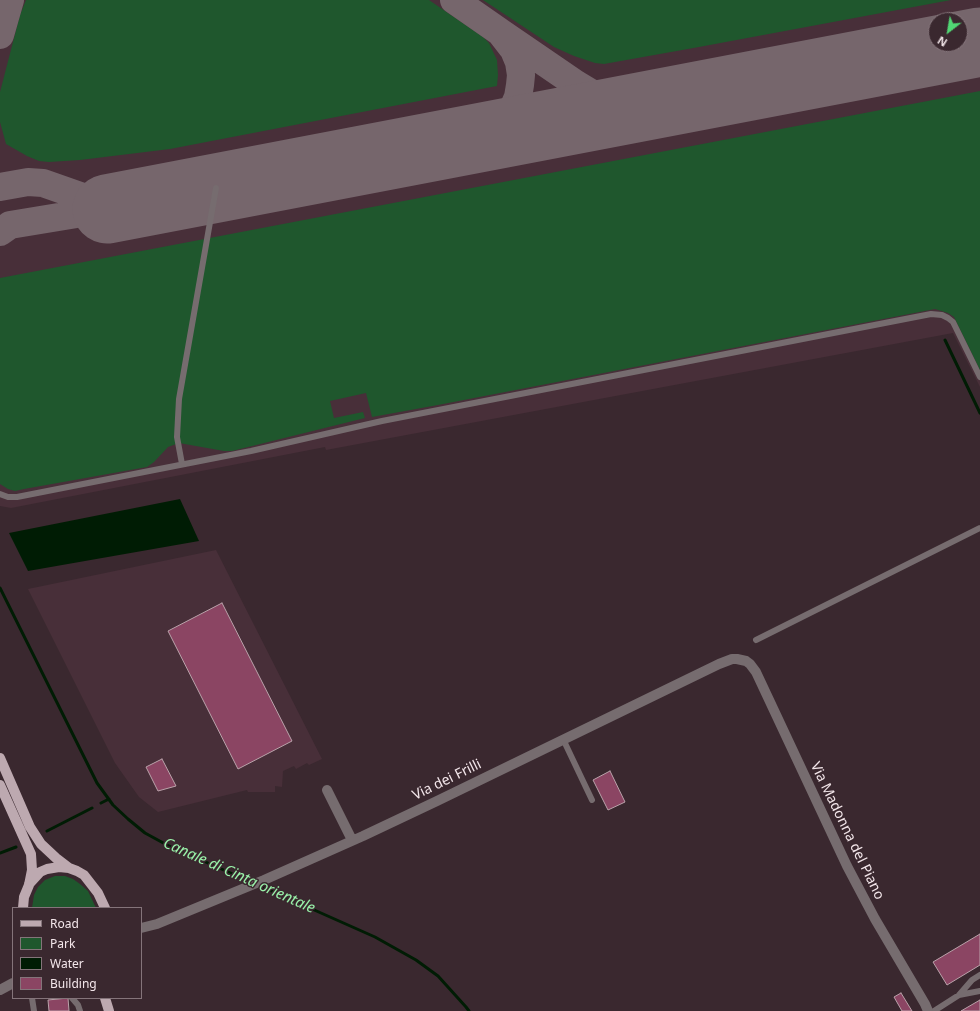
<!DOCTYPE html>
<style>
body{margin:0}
#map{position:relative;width:980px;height:1011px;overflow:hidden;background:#3a282f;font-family:"Noto Sans",sans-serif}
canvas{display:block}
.legend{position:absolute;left:12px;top:907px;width:130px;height:92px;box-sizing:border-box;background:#3a282f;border:1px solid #84747a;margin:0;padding:5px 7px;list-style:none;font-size:12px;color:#f3e6ea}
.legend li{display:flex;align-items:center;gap:8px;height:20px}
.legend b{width:20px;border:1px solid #84747a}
.north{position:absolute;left:928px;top:12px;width:40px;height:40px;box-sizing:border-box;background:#3a282f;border:1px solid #84747a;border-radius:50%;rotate:211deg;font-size:11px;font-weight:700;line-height:16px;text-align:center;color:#f3e6ea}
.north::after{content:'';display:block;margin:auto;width:14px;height:18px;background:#51d674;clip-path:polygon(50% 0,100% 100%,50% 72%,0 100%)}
</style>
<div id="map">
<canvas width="980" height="1011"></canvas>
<ul class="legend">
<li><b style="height:5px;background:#bda9b0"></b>Road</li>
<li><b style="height:11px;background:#1f572d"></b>Park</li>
<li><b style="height:11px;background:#001c04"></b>Water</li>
<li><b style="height:11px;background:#8b4563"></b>Building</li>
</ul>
<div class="north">N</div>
</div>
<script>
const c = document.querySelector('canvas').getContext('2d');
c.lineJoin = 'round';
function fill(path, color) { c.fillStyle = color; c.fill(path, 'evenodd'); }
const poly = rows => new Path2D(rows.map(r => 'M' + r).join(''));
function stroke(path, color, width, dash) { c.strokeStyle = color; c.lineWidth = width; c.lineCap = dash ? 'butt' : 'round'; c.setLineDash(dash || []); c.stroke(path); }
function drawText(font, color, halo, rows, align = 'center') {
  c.font = font + ' "Noto Sans",sans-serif'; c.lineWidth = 3; c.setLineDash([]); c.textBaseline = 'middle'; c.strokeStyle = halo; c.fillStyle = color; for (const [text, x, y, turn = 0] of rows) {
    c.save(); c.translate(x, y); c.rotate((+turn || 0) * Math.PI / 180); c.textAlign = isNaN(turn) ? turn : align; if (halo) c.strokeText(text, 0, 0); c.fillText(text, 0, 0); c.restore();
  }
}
fill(poly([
 [0,0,980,0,980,387,953,333,326,450,325,447,11,508,0,506],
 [936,20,960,20,960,44,936,44],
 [216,550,322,759,309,765,307,763,296,769,294,766,283,771,282,787,275,786,275,792,248,792,247,790,158,812,139,797,115,763,28,589]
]), '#482f39');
fill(poly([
 [26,0,429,0,483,37,489,43,497,60,498,75,497,86,170,149,80,160,49,162,39,161,27,156,6,144,0,122,0,92,20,15],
 [483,0,951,0,699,47,604,64,595,63,574,56,554,47],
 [980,91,980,370,954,317,948,313,935,309,438,405,372,417,366,393,330,401,334,418,363,412,365,418,232,451,224,451,179,443,168,447,154,462,147,467,24,489,15,491,8,489,0,484,0,278],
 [55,876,65,876,73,879,80,884,88,891,96,908,32,908,34,895,38,887,45,880]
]), '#1f572d');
fill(poly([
 [180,499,199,541,28,571,9,533]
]), '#001c04');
stroke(poly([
 [945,340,980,413],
 [0,588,97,783,113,805,128,819,145,833,167,845,251,882],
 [101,803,109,799],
 [47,831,92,808],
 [0,853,16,847],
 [258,885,375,937,416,960,438,976,466,1007,469,1011]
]), '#001c04', 3);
stroke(poly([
 [454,0,500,32,514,50,519,62,521,75,520,85,518,97,512,111,504,121,483,137],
 [500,32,576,84,596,96,610,101,628,103,675,100],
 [0,35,10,0],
 [0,187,28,182,43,183,100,203,121,204,153,200],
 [0,232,10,225,107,209]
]), '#76666c', 28);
stroke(poly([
 [107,209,980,42]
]), '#76666c', 69);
const building = poly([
 [222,603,292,741,238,769,168,631,222,603],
 [162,759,176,786,158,791,146,767,162,759],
 [610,771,625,802,608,810,593,780,610,771],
 [980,934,980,965,947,985,933,962,980,934],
 [901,993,912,1011,902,1011,894,997,901,993],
 [68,998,69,1011,49,1011,48,1000,68,998],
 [980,1000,980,1011,961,1011,980,1000]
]);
fill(building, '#8b4563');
stroke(building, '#baa2aa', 1);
stroke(poly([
 [182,464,177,437,179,399,216,188],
 [0,494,8,497,17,497,251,451,382,421,931,314,942,315,948,318,953,322,980,377],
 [756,640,980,528],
 [563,739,592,800],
 [959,995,980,991],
 [32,998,34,1011],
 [72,998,78,1005,80,1011],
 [934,1011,959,995,972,980,980,975]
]), '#766c6f', 6);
stroke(poly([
 [327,790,352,840],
 [141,928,157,924,264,880,363,836,437,801,719,664,732,659,737,659,746,661,750,664,756,672,847,866,875,919,925,1004,928,1011],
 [0,990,13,983]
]), '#766c6f', 10);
stroke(poly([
 [0,758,30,827,41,844,56,858,69,868,77,871,84,875,98,893,105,908],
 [0,785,31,854,32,870,29,885,24,897,23,908],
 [29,884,40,872,47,869,59,867,69,868],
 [105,998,109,1011]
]), '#bda9b0', 10);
drawText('14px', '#f3e6ea', '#3a282f', [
 ["Via dei Frilli",447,780,-26],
 ["Via Madonna del Piano",847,831,64]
]);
drawText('italic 15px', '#9af3aa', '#3a282f', [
 ["Canale di Cinta orientale",239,876,24]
]);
</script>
